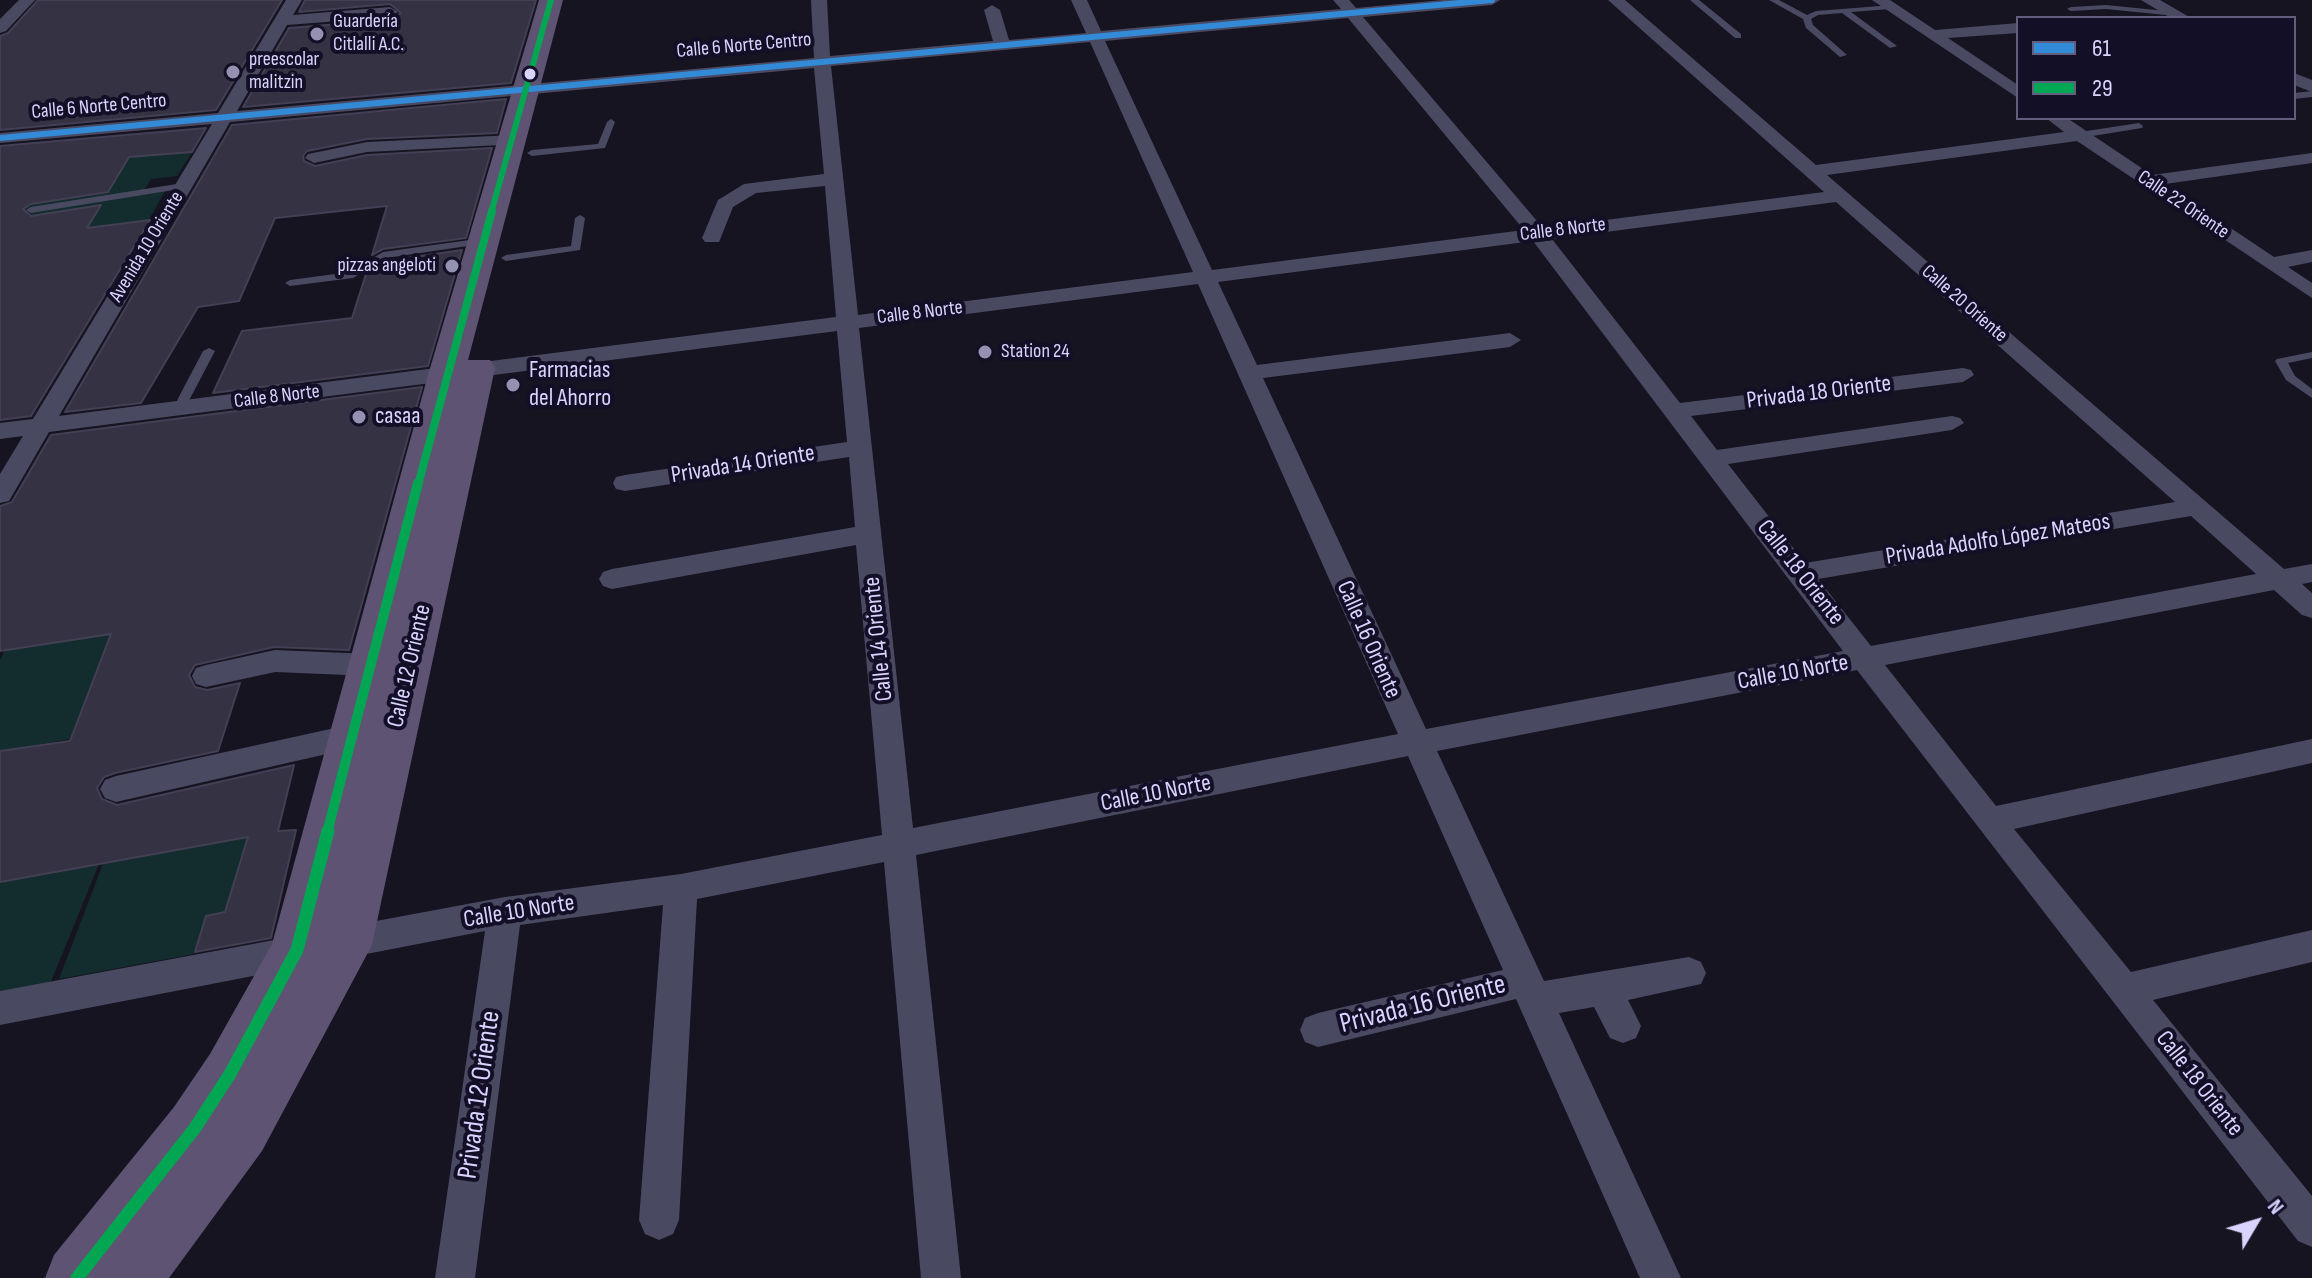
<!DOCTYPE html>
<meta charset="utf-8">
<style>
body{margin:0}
#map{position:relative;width:2312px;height:1278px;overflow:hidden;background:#161421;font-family:"Sofia Sans Condensed",sans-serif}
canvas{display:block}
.legend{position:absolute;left:2016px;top:16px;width:280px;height:104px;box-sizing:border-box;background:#130f26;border:2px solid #625e7d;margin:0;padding:10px 14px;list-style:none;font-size:24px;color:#d9d4ff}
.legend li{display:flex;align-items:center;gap:16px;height:40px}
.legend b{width:40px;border:2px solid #625e7d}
.north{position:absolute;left:2216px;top:1182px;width:80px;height:80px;-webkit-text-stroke:6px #130f26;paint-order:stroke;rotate:52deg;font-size:22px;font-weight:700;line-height:32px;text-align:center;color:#d9d4ff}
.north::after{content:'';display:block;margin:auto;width:28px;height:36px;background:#d9d4ff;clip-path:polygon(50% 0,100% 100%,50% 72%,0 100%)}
</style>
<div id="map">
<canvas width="2312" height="1278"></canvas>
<ul class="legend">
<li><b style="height:10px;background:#338bd7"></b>61</li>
<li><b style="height:10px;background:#00a651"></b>29</li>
</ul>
<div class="north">N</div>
</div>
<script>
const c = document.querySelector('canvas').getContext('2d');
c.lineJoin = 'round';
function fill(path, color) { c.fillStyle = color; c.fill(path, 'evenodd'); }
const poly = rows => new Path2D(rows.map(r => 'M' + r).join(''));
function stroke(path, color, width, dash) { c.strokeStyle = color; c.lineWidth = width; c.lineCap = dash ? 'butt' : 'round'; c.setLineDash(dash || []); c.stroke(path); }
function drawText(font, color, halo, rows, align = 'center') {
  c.font = font + ' "Sofia Sans Condensed",sans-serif'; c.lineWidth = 8; c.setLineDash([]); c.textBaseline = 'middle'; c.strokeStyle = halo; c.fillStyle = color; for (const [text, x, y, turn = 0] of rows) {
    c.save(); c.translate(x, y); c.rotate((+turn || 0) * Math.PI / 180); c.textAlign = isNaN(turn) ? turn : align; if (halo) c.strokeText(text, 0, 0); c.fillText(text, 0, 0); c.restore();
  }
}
fill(poly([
 [193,151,177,176,151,179,144,191,166,189,149,220,0,239,0,205,129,157],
 [322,602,311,638,96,672,83,707,167,723,0,751,0,660,5,650],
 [248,837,232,892,278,903,206,916,194,954,59,979,104,861],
 [99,864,50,984,0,992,0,882]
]), '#132c2d');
const building = poly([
 [38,0,282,0,216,110,0,130,0,36,8,33,38,0],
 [305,0,536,0,511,83,243,107,289,28,390,20,401,13,390,4,299,12,305,0],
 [506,99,497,133,367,139,307,151,303,156,304,161,315,166,367,155,492,148,466,238,383,249,372,255,387,206,275,218,239,301,198,307,141,403,65,412,232,125,506,99],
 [206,128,192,152,129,157,108,192,31,204,23,209,31,216,101,205,87,228,150,220,31,416,0,420,0,146,206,128],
 [462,250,428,366,213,393,242,331,352,318,366,274,387,261,462,250],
 [422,387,349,650,274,647,195,665,189,675,195,687,207,690,240,683,218,751,115,773,104,777,97,788,102,799,117,805,294,765,278,831,296,830,271,938,195,952,206,916,225,912,248,837,0,882,0,751,70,741,111,634,0,651,0,506,12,502,51,435,422,387]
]);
fill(building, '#343243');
stroke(building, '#433f54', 2);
fill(poly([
 [1690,0,1699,0,1741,34,1741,38,1735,38,1690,0],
 [1769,0,1779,0,1807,15,1816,11,1893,5,1893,9,1890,9,1851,12,1897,46,1890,48,1842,13,1818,15,1811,19,1813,25,1847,55,1840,57,1806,28,1803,19,1769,0],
 [2106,5,2176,12,2180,14,2176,16,2106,9,2071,11,2067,9,2071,7,2106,5],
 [2312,91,2312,97,2294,99,2294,93,2312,91],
 [611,119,615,122,605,148,532,156,527,153,532,150,598,144,607,122,611,119],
 [2139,123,2143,126,2142,128,2080,138,2076,135,2080,132,2139,123],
 [183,183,188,186,186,188,31,213,26,210,31,207,183,183],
 [580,215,585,218,580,250,506,261,501,258,506,255,571,246,575,218,580,215],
 [484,238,489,241,488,243,386,258,353,278,290,286,285,283,290,280,350,272,383,252,484,238],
 [209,348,215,351,184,410,178,414,174,413,172,410,203,351,209,348],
 [2312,352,2312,358,2288,363,2295,376,2312,389,2312,398,2286,380,2275,361,2277,359,2312,352]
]), '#4a4962');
fill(poly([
 [19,0,35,0,6,31,0,33,0,19,19,0],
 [286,0,302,0,293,15,390,7,398,12,390,17,287,25,237,111,814,58,811,0,827,0,830,56,993,41,984,10,992,5,1000,10,1009,40,1086,33,1071,0,1087,0,1101,31,1341,9,1333,0,1349,0,1356,8,1443,0,1500,0,1492,5,1363,17,1543,228,1824,192,1608,0,1625,0,1816,165,2064,132,2046,118,2067,118,2152,175,2312,153,2312,163,2165,184,2274,257,2312,250,2312,262,2288,267,2312,283,2312,298,2077,141,1827,175,2284,569,2312,564,2312,582,2302,584,2312,593,2312,618,2302,615,2274,590,1885,665,1996,806,2312,739,2312,763,2014,829,2131,972,2312,930,2312,962,2153,1000,2312,1196,2312,1247,2298,1241,1857,670,1437,751,1544,981,1689,957,1701,962,1706,973,1701,984,1628,1000,1641,1026,1636,1038,1623,1043,1610,1038,1594,1007,1559,1013,1681,1278,1640,1278,1516,999,1318,1047,1305,1042,1300,1030,1305,1018,1318,1013,1503,970,1408,756,916,855,961,1278,921,1278,884,862,697,899,679,1220,673,1234,659,1240,645,1234,639,1220,663,905,520,925,475,1278,435,1278,485,931,0,1025,0,991,505,897,681,874,882,835,856,545,612,589,603,586,599,579,603,572,612,569,855,527,849,457,625,491,616,489,613,483,616,477,625,475,847,442,837,331,49,432,9,501,0,503,0,474,23,436,0,439,0,423,33,419,212,124,0,143,0,133,218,113,286,0],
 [1348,18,1524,230,1212,270,1105,41,1348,18],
 [1090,42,1193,272,858,315,831,66,1090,42],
 [814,68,824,174,744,184,718,200,702,238,705,242,719,242,733,207,756,193,825,186,836,317,59,416,230,122,814,68],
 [1836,202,2175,502,1805,563,1728,464,1952,430,1964,423,1960,418,1952,416,1717,450,1691,416,1963,382,1974,375,1971,370,1963,368,1680,403,1552,239,1836,202],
 [1533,241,1843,651,1426,729,1263,378,1510,347,1521,340,1510,333,1257,365,1218,282,1533,241],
 [1198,284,1398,734,913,828,859,328,1198,284],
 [2191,516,2256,574,1871,646,1818,579,2191,516],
 [1872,0,1890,0,1935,30,2018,23,2018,33,1948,38,2018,85,2018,98,1872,0],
 [2141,0,2160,0,2191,18,2171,18,2141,0],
 [2294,73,2312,80,2312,92,2294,85,2294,73],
 [514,135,523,140,520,144,367,152,314,163,305,158,308,154,367,142,514,135],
 [275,650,371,654,381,657,385,665,381,673,371,676,275,672,206,687,196,684,192,676,196,668,206,665,275,650],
 [353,724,364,728,368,736,364,744,353,748,116,802,105,798,100,789,105,780,116,776,353,724]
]), '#4a4962');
fill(poly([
 [539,0,563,0,468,360,490,360,495,368,372,945,262,1151,169,1278,45,1278,54,1255,174,1107,210,1054,272,944,428,375,539,0]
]), '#5e5373');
stroke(poly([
 [0,138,1492,0]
]), '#338bd7', 6);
stroke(poly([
 [491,213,551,0]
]), '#00a651', 6);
stroke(poly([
 [418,485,492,211]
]), '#00a651', 8);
stroke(poly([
 [327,833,418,483]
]), '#00a651', 10);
stroke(poly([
 [77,1278,195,1128,230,1074,297,950,328,831]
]), '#00a651', 13);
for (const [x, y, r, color] of [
 [317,34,8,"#9591b1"],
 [233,72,8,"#9591b1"],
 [530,74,7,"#d9d4ff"],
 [452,266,8,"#9591b1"],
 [985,352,8,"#9591b1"],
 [513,385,8,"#9591b1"],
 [359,417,8,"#9591b1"]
]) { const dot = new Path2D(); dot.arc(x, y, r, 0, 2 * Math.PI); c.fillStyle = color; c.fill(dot); stroke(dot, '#130f26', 3); }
drawText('20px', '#d9d4ff', '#130f26', [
 ["Guardería",333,22],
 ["Citlalli A.C.",333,45],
 ["preescolar",249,60],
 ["malitzin",249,83],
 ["pizzas angeloti",436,266,"right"],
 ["Station 24",1001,352]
], 'left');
drawText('20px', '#d9d4ff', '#130f26', [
 ["Calle 6 Norte Centro",744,46,-5],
 ["Calle 6 Norte Centro",99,107,-5],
 ["Calle 22 Oriente",2183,205,34],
 ["Calle 8 Norte",1563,230,-7],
 ["Avenida 10 Oriente",147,247,-59],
 ["Calle 20 Oriente",1964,304,41],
 ["Calle 8 Norte",920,313,-7],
 ["Calle 8 Norte",277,397,-7]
]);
drawText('24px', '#d9d4ff', '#130f26', [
 ["Farmacias",529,371],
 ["del Ahorro",529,399],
 ["casaa",375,417]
], 'left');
drawText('24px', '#d9d4ff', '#130f26', [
 ["Privada 18 Oriente",1819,393,-7],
 ["Privada 14 Oriente",743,465,-9],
 ["Privada Adolfo López Mateos",1998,540,-9],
 ["Calle 18 Oriente",1800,573,52],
 ["Calle 14 Oriente",879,639,-96],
 ["Calle 16 Oriente",1368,640,66],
 ["Calle 12 Oriente",410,666,-77],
 ["Calle 10 Norte",1793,673,-10],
 ["Calle 10 Norte",1156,794,-11],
 ["Calle 10 Norte",519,912,-9],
 ["Calle 18 Oriente",2199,1084,52]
]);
drawText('28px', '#d9d4ff', '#130f26', [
 ["Privada 16 Oriente",1423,1005,-14],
 ["Privada 12 Oriente",480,1095,-82]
]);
</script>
